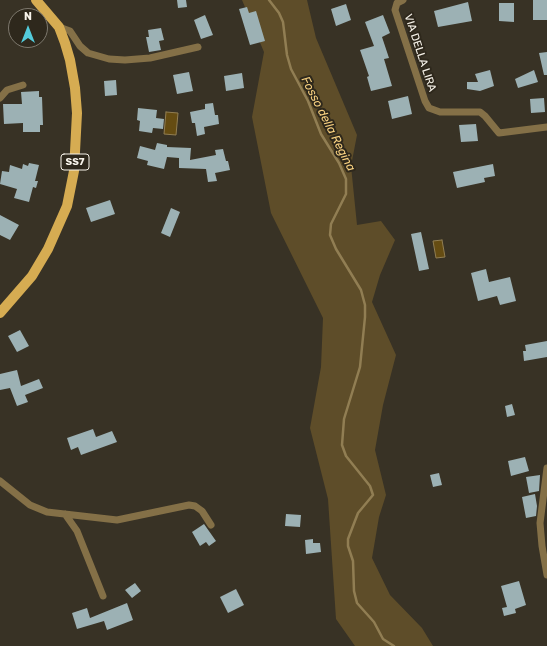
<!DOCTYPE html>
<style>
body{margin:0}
#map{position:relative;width:547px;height:646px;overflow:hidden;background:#383225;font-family:Rubik,sans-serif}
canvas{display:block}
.north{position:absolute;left:8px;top:8px;width:40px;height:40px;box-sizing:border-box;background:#2e281c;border:1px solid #7e796e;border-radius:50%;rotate:0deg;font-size:11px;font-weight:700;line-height:16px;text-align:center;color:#f7f3ea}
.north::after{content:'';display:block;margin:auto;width:14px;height:18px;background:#53cbdb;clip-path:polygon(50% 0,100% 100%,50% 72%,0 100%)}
</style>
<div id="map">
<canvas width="547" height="646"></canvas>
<div class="north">N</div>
</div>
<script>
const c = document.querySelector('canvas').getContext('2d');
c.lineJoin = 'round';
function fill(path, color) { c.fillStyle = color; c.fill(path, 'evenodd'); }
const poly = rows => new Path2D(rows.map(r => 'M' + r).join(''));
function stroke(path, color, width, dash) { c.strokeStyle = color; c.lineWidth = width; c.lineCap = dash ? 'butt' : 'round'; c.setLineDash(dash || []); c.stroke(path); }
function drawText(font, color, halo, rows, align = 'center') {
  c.font = font + ' Rubik,sans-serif'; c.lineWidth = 4; c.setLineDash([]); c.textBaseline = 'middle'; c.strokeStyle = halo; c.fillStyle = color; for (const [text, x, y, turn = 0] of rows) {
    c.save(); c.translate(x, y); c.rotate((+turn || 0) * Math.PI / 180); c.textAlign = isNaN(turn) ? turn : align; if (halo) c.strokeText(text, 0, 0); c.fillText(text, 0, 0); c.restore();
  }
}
fill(poly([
 [242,0,307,0,316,38,357,135,351,166,357,225,381,221,395,240,380,275,372,302,396,355,383,405,375,450,386,495,379,517,372,558,390,595,422,628,433,646,355,646,336,619,328,499,310,428,321,367,323,318,271,213,252,117,264,52]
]), '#5e4d29');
const water = poly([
 [166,112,178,113,176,135,164,134,166,112],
 [442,240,445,257,436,258,433,241,442,240]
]);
fill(water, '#654c12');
stroke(water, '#917e53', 1);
stroke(poly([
 [269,0,279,13,283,22,287,55,291,69,308,101,321,134,339,163,346,179,346,194,331,224,330,235,336,249,361,290,365,305,365,317,360,367,344,419,342,445,346,456,370,486,373,495,358,513,348,539,348,546,353,561,354,591,357,603,374,622,383,639,394,646]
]), '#917e53', 2.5);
fill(poly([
 [177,0,186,0,187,7,178,8],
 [533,0,547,0,547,20,533,20],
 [468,2,472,21,438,27,434,11],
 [499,3,514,3,514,22,499,21],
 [346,4,351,20,336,26,331,9],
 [247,7,249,13,256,11,265,41,250,45,239,9],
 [205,15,213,35,201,39,194,20],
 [383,15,390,33,382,37,389,58,384,59,392,86,371,91,367,77,369,76,360,50,374,46,365,22],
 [161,28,164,40,159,41,161,50,149,52,146,37,149,37,148,30],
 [547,52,547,75,544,75,539,53],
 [490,70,494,86,480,91,467,89,467,82,478,82,475,74],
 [534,70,538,82,518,88,515,79],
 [189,72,193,91,177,94,173,75],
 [242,73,244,88,226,91,224,76],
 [116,80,117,95,105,96,104,81],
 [39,91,39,97,42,97,43,125,40,125,40,132,23,132,23,123,4,124,3,104,22,104,21,92],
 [408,96,412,114,392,119,388,101],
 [544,98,545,112,531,113,530,99],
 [213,103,215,115,218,115,219,124,204,127,205,134,197,136,195,123,192,123,190,112,205,109,205,104],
 [138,108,157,110,156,118,164,119,163,129,153,128,152,133,139,131,140,121,137,120],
 [476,124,478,141,461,142,459,125],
 [157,143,167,145,167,147,191,148,190,160,216,155,215,150,223,149,226,161,228,161,230,170,215,173,217,181,208,182,206,169,179,168,179,158,167,157,164,169,147,165,148,161,137,158,140,146,155,150],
 [29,163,39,165,35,181,38,181,36,188,33,187,29,202,14,198,17,189,0,184,2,171,9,172,10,165,22,169,23,164,28,166],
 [493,164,495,176,484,178,485,182,457,188,453,172],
 [110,200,115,214,91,222,86,208],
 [171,208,180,212,170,237,161,233],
 [0,215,19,225,10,240,0,235],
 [421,232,429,269,419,271,411,234],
 [486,269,489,282,510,277,516,301,500,305,497,296,478,301,471,273],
 [20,330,29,346,17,352,8,336],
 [547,341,547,357,524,361,523,351,526,351,525,345],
 [17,370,21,386,39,379,43,388,25,395,28,402,17,406,10,388,0,390,0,374],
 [512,404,515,415,507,417,505,406],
 [93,429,96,437,112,431,117,442,81,455,78,447,71,450,67,438],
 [525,457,529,471,511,476,508,461],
 [439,473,442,485,433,487,430,475],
 [540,475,539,491,529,493,526,477],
 [535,494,537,506,536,516,526,518,522,497],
 [286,514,301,515,300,527,285,526],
 [204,524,216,541,209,546,206,542,200,546,192,532],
 [313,539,313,543,320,543,321,552,306,554,305,540],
 [519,581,526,605,515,609,516,613,504,616,502,608,507,607,501,586],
 [135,583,141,591,132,598,125,590],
 [236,589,244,605,228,613,220,597],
 [127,603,133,620,107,630,104,621,77,629,72,613,87,608,90,618]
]), '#9cb1b4');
stroke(poly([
 [403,0,397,3,395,10,425,101,429,108,440,112,480,112,485,116,499,133,547,127],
 [59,27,70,31,80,46,88,53,109,59,125,60,150,58,198,47],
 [0,98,7,90,23,85],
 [547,468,540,523,542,546,547,575],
 [0,481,30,505,47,512,117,520,189,505,195,506,202,511,211,525],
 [65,514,77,531,103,596]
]), '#847047', 7);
stroke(poly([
 [0,313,32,276,48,249,67,206,74,171,77,113,75,88,70,60,65,43,59,27,36,0]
]), '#d6ac52', 10);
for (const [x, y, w] of [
 [75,162,28]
]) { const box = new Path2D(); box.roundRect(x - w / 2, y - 8, w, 16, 3); c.fillStyle = '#2e281c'; c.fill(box); stroke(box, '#f7f3ea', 1); }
drawText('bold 10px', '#f7f3ea', null, [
 ["SS7",75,162]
]);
drawText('11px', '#f7f3ea', '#2e281c', [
 ["VIA DELLA LIRA",420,53,72]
]);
drawText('italic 12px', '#f8d180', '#2e281c', [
 ["Fosso della Regina",328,124,63]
]);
</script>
